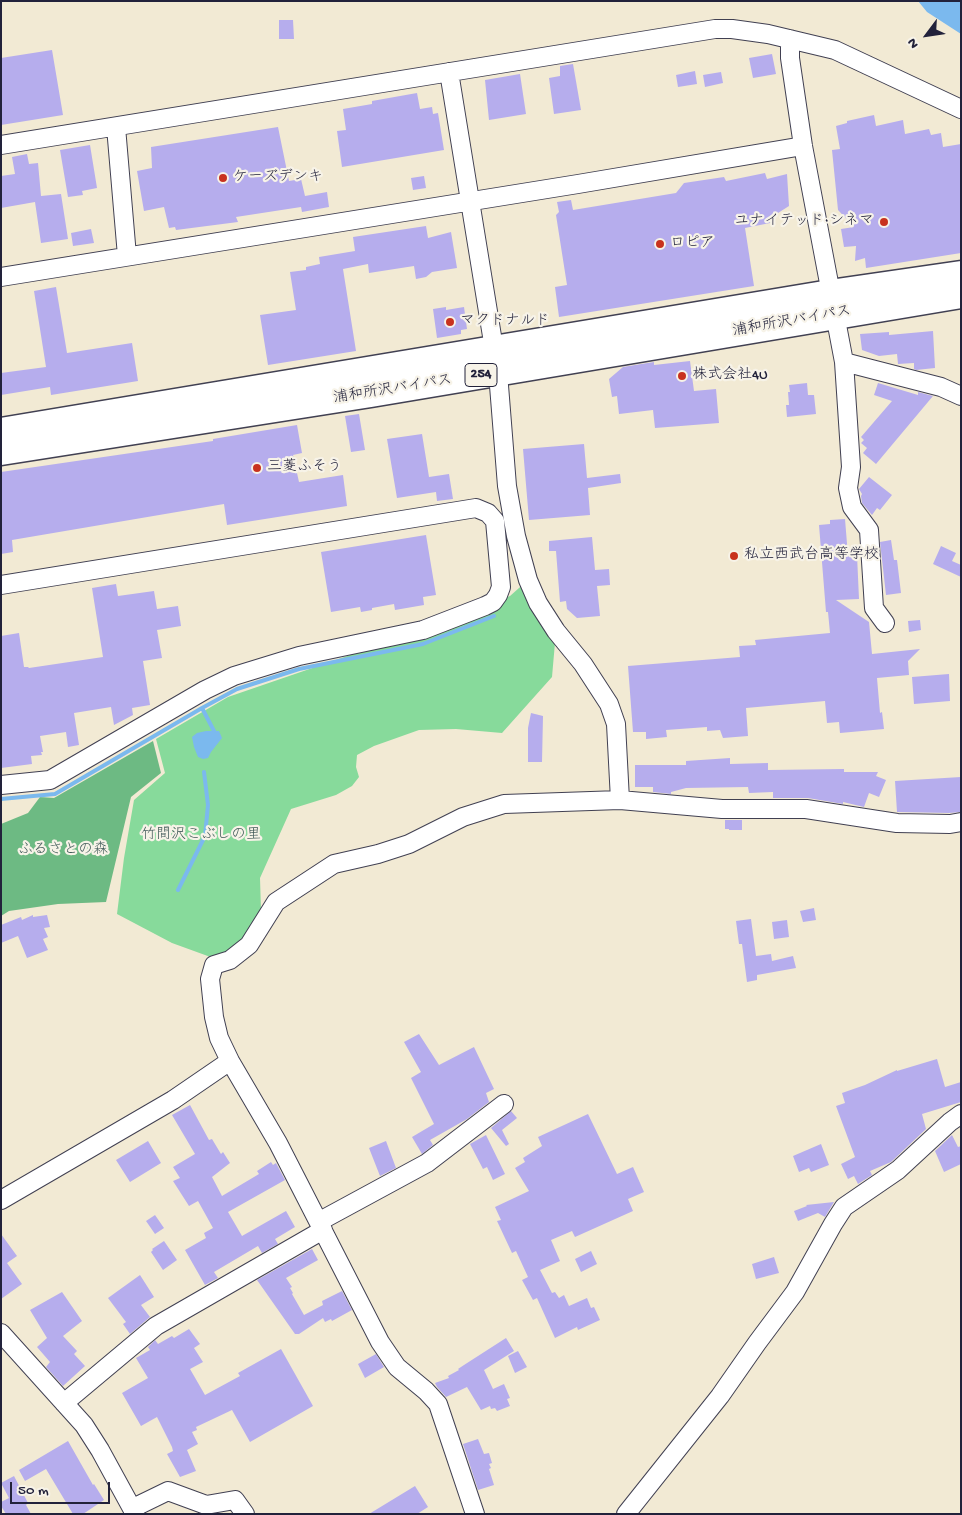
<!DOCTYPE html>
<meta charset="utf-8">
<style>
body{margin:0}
#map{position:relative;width:962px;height:1515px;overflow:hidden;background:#f2ead4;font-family:"Gochi Hand",sans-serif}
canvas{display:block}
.frame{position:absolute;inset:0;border:2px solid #22223b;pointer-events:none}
.north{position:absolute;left:902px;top:10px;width:50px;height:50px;-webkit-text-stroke:4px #f7f3e8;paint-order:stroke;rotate:239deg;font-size:14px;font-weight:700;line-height:20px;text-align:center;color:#22223b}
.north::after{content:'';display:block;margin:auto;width:18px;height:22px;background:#22223b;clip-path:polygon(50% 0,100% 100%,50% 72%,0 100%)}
.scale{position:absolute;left:10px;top:1482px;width:100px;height:22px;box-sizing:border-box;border:2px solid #22223b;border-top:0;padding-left:6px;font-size:15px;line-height:18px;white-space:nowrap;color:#22223b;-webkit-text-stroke:4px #f7f3e8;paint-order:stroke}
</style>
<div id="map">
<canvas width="962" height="1515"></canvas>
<div class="frame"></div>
<div class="north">N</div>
<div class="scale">50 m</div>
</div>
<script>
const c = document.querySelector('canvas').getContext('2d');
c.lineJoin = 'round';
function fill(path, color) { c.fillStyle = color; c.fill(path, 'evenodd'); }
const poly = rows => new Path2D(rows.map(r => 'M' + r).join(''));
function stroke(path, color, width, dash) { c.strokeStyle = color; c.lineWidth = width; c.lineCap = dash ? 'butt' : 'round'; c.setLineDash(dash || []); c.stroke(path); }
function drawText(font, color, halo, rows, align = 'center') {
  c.font = font + ' "Gochi Hand","Klee One",sans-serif'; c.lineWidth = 4.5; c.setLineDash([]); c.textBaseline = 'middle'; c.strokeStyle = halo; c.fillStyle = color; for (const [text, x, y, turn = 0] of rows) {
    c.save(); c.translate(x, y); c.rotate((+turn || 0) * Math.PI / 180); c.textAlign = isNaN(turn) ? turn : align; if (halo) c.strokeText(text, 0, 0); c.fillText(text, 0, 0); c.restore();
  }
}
fill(poly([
 [528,580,556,631,552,677,502,733,456,729,419,730,374,746,357,755,356,767,359,777,352,786,336,795,291,809,260,878,261,911,244,940,216,959,172,943,117,914,124,858,134,800,165,773,156,739,228,697,423,630,510,596]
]), '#87da9b');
fill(poly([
 [153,741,161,773,131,797,106,902,58,904,9,911,1,916,1,824,28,813,40,797,54,798]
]), '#6dba83');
fill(poly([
 [918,1,961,1,961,34,927,12],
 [206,731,219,731,222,738,211,752,208,758,203,759,198,757,194,747,192,737,197,733]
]), '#7bb9ee');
stroke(poly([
 [202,708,214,731],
 [1,799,55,794,202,708,237,689,299,669,423,644,494,616],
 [178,890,205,836,208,805,204,772]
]), '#7bb9ee', 4);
fill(poly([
 [279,20,293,20,294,39,279,39],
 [52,50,63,115,1,125,1,58],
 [772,54,776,74,753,78,749,58],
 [573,64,581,110,554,114,549,78,560,76,560,66],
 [695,71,697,84,678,87,676,75],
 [721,72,723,83,705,87,703,75],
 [520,74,526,114,489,120,485,80],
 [417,93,420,109,432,107,433,114,438,113,444,150,342,167,337,131,346,130,343,109,372,104,372,101],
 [874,115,876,126,903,120,905,134,929,129,931,135,941,133,943,147,961,144,961,253,866,268,865,258,855,261,856,246,844,247,841,229,854,227,838,210,832,150,840,149,836,126,847,123,847,121],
 [278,127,289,181,301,179,305,196,327,192,329,207,302,212,301,207,236,217,238,222,176,230,175,227,169,228,164,207,144,211,137,171,152,168,151,147],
 [90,145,97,188,82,191,83,195,68,197,60,150],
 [27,154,29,164,38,163,41,196,61,194,68,239,41,243,35,202,1,208,1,176,15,174,12,157],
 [765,173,767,179,787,174,789,206,778,213,770,223,745,228,754,286,559,317,555,287,567,285,556,215,559,212,557,202,571,200,573,210,676,193,684,183,724,177,726,181],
 [424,176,426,188,413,190,411,178],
 [426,226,428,238,451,232,457,268,432,272,426,277,416,279,414,266,369,273,368,264,343,269,356,351,268,365,260,315,296,310,290,272,306,270,306,267,320,264,319,257,355,251,353,237],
 [91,229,94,243,73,246,71,233],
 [56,287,67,353,132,343,138,381,51,395,50,387,1,395,1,373,46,367,34,291],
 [446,307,446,310,464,307,467,329,461,330,461,334,437,338,433,309],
 [933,331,935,368,916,370,914,369,914,363,898,364,897,354,879,356,862,350,860,334,889,332,889,335],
 [690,361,694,391,716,389,719,423,655,428,653,410,619,414,617,396,612,397,609,379,623,367,654,362,654,365],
 [807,383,808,395,814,395,816,414,787,417,786,405,789,405,788,392,790,392,789,385],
 [878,383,918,395,918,392,933,396,876,464,863,453,867,448,861,443,864,440,861,437,892,401,874,395],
 [359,414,365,450,351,452,345,416],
 [297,425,302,453,293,455,299,482,343,475,347,506,227,525,224,504,12,540,13,552,1,554,1,472,213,441,213,439],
 [422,434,429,477,449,474,453,499,437,501,436,492,397,498,387,439],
 [584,444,587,478,620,474,621,483,588,488,590,515,529,520,523,449],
 [869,477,892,495,880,510,877,508,872,515,862,503,861,496,862,494,859,489],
 [845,519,848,556,857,555,859,599,836,600,869,622,872,654,920,649,908,661,909,675,877,678,880,713,882,712,884,729,840,733,839,722,827,723,825,701,746,708,748,736,723,738,720,730,707,731,707,727,666,730,667,737,646,739,646,732,633,732,628,666,740,657,739,646,756,645,755,640,830,633,828,612,826,612,819,525,830,524,830,520],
 [426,535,436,595,423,597,424,605,395,610,394,604,372,608,372,610,361,612,360,607,331,612,321,552],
 [592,537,595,570,609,569,610,585,597,586,600,616,577,618,567,609,566,601,560,602,556,551,549,551,549,541],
 [891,540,894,560,897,560,901,593,886,595,880,542],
 [941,546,956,553,952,561,961,565,961,577,933,564],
 [116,584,118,596,154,591,157,609,178,606,181,626,157,630,162,658,143,661,150,705,132,708,133,715,114,725,111,707,74,713,79,745,68,747,66,732,40,736,43,752,41,752,42,755,31,756,32,764,1,768,1,636,19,633,24,667,28,667,29,668,103,657,92,588],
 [920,620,921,630,909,632,908,621],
 [949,674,950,701,914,704,912,677],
 [531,713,543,716,542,762,528,762,528,728],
 [730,758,730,764,768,763,768,770,844,769,844,772,878,772,876,776,886,780,879,797,869,793,864,807,843,802,843,804,808,798,773,798,773,792,749,793,748,787,686,788,671,792,671,794,653,792,653,787,635,787,635,765,686,765,686,761],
 [961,777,961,812,949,813,897,812,895,781],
 [725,820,742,820,742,830,729,830,729,829,725,829],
 [814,908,816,920,803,922,800,911],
 [33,915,33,917,47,915,50,927,44,928,48,937,43,939,48,950,27,958,18,936,1,943,1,925,21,917,22,920],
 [751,919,756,956,771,954,772,961,793,956,796,968,757,975,757,980,747,982,742,944,739,944,736,921],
 [787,920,789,937,774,939,772,922],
 [419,1034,439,1065,474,1047,494,1089,486,1093,489,1102,467,1119,430,1140,433,1145,422,1154,412,1137,434,1124,411,1078,421,1072,404,1042],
 [937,1059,945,1087,961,1082,961,1102,922,1114,926,1129,891,1162,870,1171,872,1175,858,1184,854,1176,848,1179,841,1164,855,1157,836,1106,845,1103,842,1093,865,1085,897,1070,897,1071],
 [190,1105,209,1140,212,1139,221,1154,223,1152,230,1163,212,1177,222,1196,254,1177,259,1174,257,1171,271,1162,273,1165,276,1163,285,1180,228,1212,242,1236,286,1211,295,1227,275,1239,278,1244,262,1253,258,1246,214,1272,218,1278,205,1285,185,1250,206,1238,204,1233,213,1228,198,1201,189,1206,173,1181,180,1178,173,1167,195,1154,172,1115],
 [511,1111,517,1118,502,1130,509,1144,506,1146,491,1128],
 [588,1114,617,1174,633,1167,644,1192,628,1199,633,1211,575,1237,572,1231,551,1240,560,1261,540,1270,552,1293,555,1292,559,1298,564,1295,569,1306,587,1298,591,1308,594,1307,600,1320,578,1330,577,1327,555,1338,537,1298,533,1300,522,1280,528,1277,516,1251,512,1253,497,1221,501,1220,495,1207,529,1191,515,1168,525,1162,523,1158,542,1146,538,1137],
 [486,1135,505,1174,493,1180,487,1167,483,1169,470,1144],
 [952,1135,958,1147,961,1146,961,1164,944,1172,935,1151],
 [148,1141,161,1163,130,1182,116,1160],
 [386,1141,396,1168,380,1176,369,1148],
 [821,1144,829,1165,811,1172,809,1168,799,1172,793,1156],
 [834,1202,825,1217,818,1213,798,1221,794,1211,807,1206,806,1205],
 [155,1215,164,1228,155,1234,146,1221],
 [1,1234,17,1256,7,1263,22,1284,1,1299],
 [164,1241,177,1260,163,1270,151,1252,153,1250,152,1249],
 [312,1249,318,1260,286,1278,292,1287,290,1288,293,1293,292,1294,304,1315,323,1305,322,1301,342,1291,352,1310,332,1321,331,1319,325,1322,323,1318,299,1334,295,1334,257,1280],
 [591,1251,597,1264,581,1272,575,1259],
 [774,1257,779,1273,756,1279,752,1264],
 [140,1275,154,1297,141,1305,150,1317,130,1334,123,1324,126,1322,108,1298],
 [62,1292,82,1321,63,1336,77,1351,74,1354,85,1366,63,1386,46,1367,50,1362,37,1347,47,1338,30,1310],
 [189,1329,200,1344,194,1348,203,1362,190,1369,205,1395,240,1376,238,1373,281,1349,313,1406,250,1442,232,1410,196,1427,197,1430,192,1432,198,1444,187,1450,196,1471,180,1477,167,1454,173,1451,172,1447,157,1417,141,1426,122,1393,148,1378,136,1358,150,1350,148,1347,155,1340,158,1344,172,1336,174,1338],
 [506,1338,514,1351,484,1370,493,1389,504,1384,510,1398,507,1399,510,1406,497,1411,495,1408,491,1409,490,1406,481,1410,467,1387,446,1397,437,1387,435,1383,449,1378,448,1376,459,1370,458,1369,464,1365],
 [518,1351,527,1367,515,1373,508,1356],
 [376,1354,384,1367,365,1378,358,1364],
 [478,1439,484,1454,489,1453,492,1463,489,1464,491,1468,489,1469,494,1485,478,1490,463,1444],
 [68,1441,93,1485,94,1484,104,1500,83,1514,73,1514,46,1469,25,1481,19,1470],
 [14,1476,28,1503,26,1505,31,1514,6,1514,1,1506,1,1502,9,1498,1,1483],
 [415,1486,428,1507,417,1514,369,1514]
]), '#b6aded');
const minor = poly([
 [790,39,790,58,803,146,844,362,851,467,848,488,852,507,869,530,874,608,885,623],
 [449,72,498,373,507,486,516,536,528,580,538,603,556,631,583,664,609,704,616,724,620,800],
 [116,127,127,256],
 [1,145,715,29,732,29,768,34,835,50,961,109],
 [1,277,578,184,803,146],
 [844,362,941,387,961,396],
 [1,585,476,508,488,513,495,521,501,587,498,595,493,602,485,606,423,630,299,656,234,676,205,690,50,780,1,785],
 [1,1200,173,1100,230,1061],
 [320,1221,427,1163,504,1104],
 [1,1333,84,1425,100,1450,135,1514],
 [64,1403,156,1326,323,1230],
 [133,1508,168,1491,206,1505,235,1500,245,1514],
 [475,1514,438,1404,426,1391,397,1367,380,1342,278,1143,230,1061,219,1038,214,1017,210,979,214,965,230,960,249,945,276,902,334,864,378,854,409,844,463,817,504,804,620,800,722,809,806,809,897,823,950,824,961,822],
 [626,1514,720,1396,757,1343,795,1292,833,1224,844,1207,898,1170,950,1122,961,1114]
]);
const highway = poly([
 [1,431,830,293,961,274],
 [1,452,371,394,961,295]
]);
stroke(minor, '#414052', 20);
stroke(highway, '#414052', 29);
stroke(minor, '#fff', 18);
stroke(highway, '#fff', 26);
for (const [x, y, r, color] of [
 [223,178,5,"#c8321e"],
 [884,222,5,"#c8321e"],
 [660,244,5,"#c8321e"],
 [450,322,5,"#c8321e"],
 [682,376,5,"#c8321e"],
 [257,468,5,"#c8321e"],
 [734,556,5,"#c8321e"]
]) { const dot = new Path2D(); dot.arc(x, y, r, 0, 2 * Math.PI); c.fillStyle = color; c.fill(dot); stroke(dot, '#f7f3e8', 2); }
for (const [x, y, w] of [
 [481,375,32]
]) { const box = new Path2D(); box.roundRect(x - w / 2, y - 11.5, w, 23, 4); c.fillStyle = '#f7f3e8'; c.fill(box); stroke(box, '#22223b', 1); }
drawText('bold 14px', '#22223b', null, [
 ["254",481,375]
]);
drawText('15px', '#22223b', '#f7f3e8', [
 ["ケーズデンキ",233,178],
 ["ユナイテッド·シネマ",874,222,"right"],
 ["ロピア",670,244],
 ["マクドナルド",460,322],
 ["株式会社4U",692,376],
 ["三菱ふそう",267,468],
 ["私立西武台高等学校",744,556]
], 'left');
drawText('15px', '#22223b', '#f7f3e8', [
 ["浦和所沢バイパス",792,322,-10],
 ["浦和所沢バイパス",393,390,-9]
]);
drawText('15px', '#405958', '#f7f3e8', [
 ["竹間沢こぶしの里",201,836],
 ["ふるさとの森",63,851]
]);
</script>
